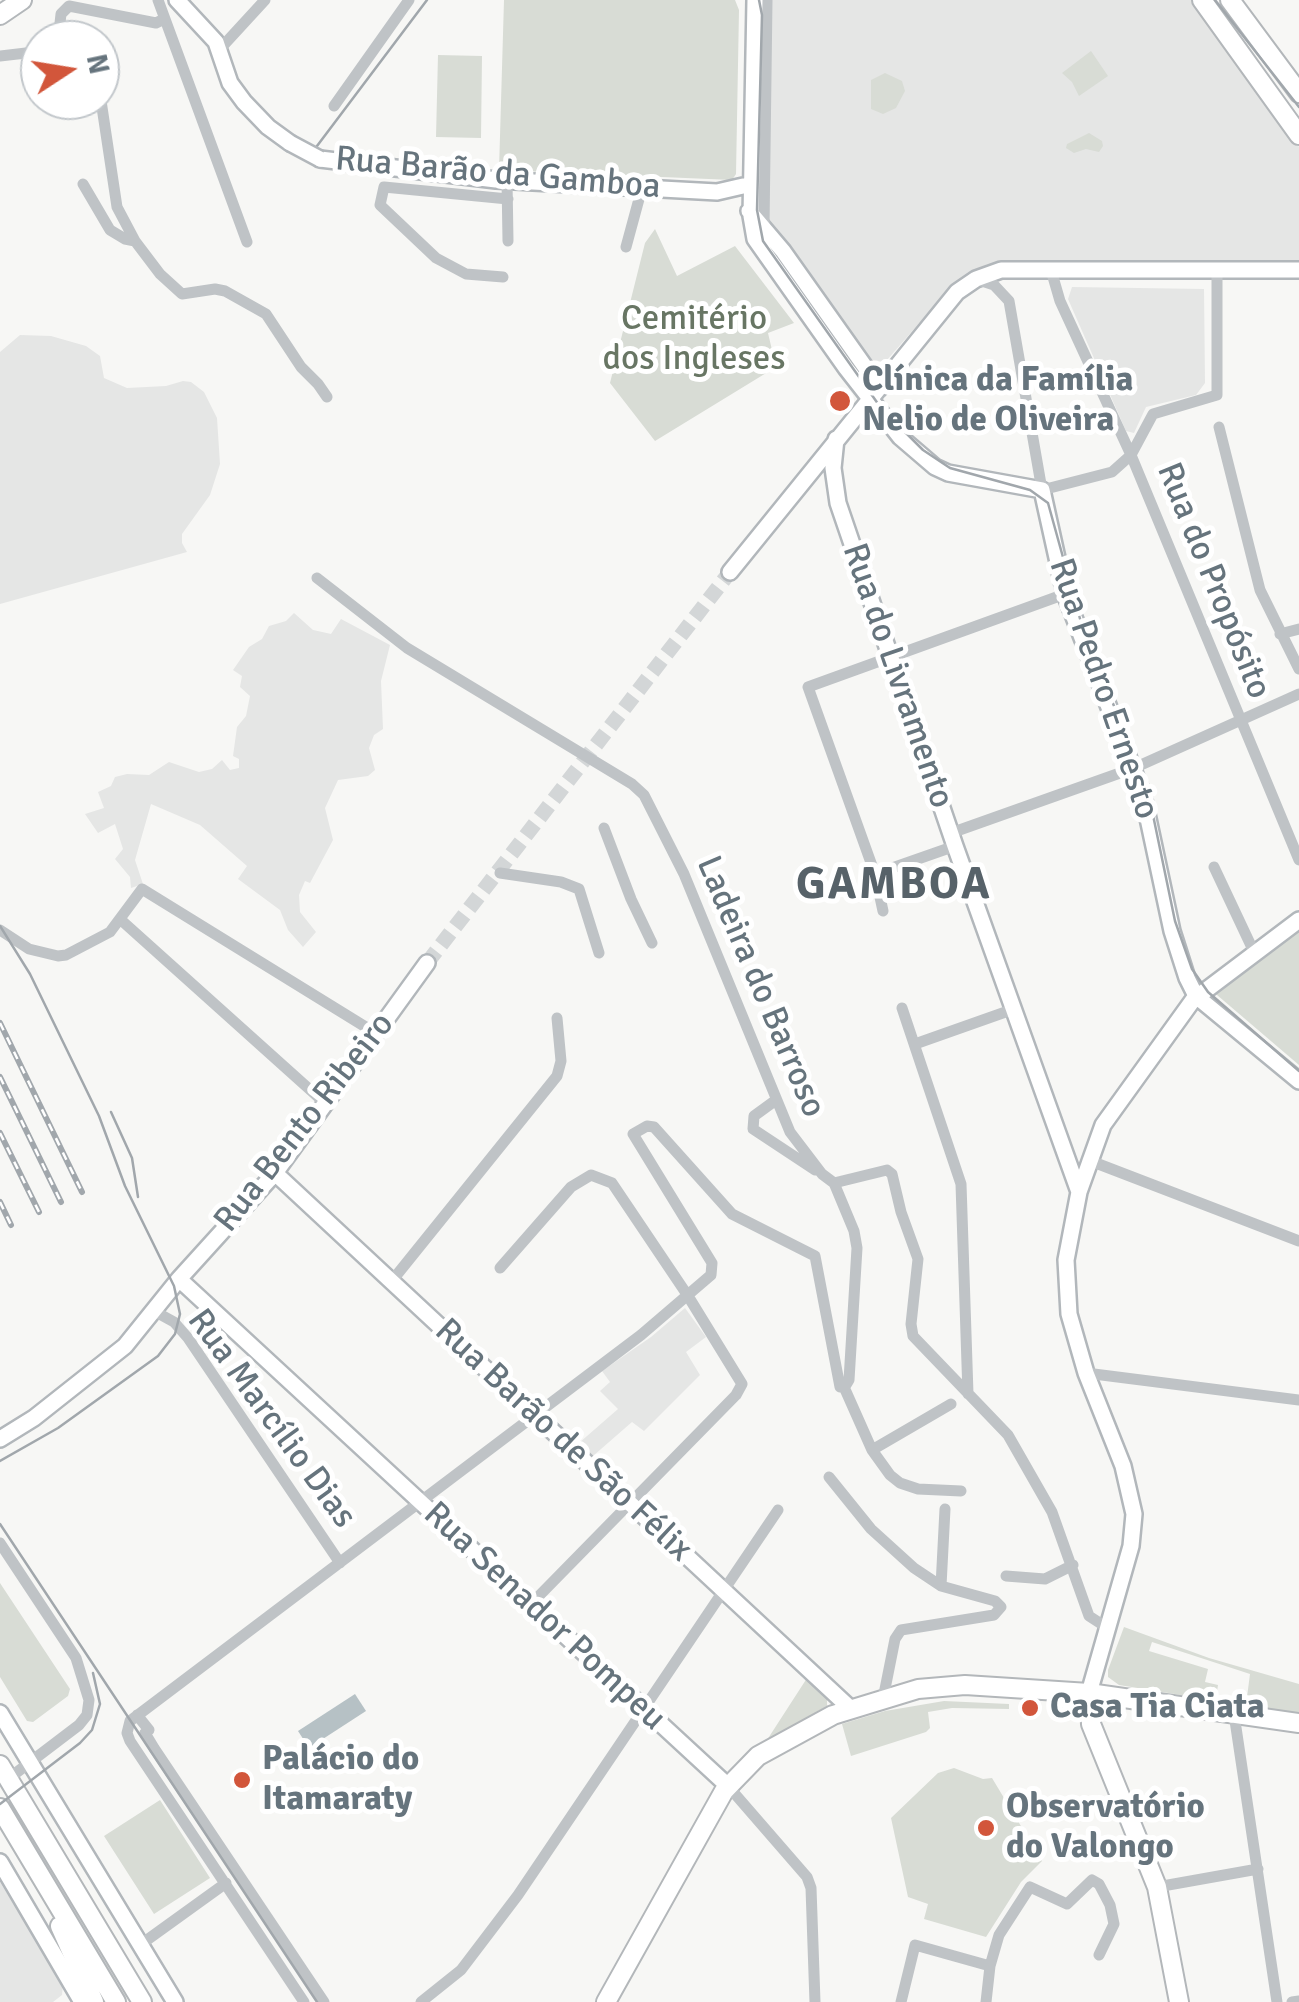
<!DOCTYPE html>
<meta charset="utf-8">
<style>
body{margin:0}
#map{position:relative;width:1299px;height:2002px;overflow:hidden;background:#f7f7f5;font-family:Signika,sans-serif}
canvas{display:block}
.north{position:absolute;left:20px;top:20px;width:100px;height:100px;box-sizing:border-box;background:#fff;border:2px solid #c2c7cb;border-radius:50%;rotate:78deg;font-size:28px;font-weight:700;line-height:40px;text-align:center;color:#66747d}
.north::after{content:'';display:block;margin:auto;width:35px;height:45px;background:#d2563b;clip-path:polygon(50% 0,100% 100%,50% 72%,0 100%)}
</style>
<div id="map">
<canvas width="1299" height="2002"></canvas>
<div class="north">N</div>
</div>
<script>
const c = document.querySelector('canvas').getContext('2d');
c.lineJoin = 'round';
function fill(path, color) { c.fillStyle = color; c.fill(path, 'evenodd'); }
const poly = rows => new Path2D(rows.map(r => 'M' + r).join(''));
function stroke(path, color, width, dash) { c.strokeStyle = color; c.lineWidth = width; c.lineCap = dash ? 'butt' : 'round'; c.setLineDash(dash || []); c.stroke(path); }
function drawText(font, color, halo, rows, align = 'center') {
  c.font = font + ' Signika,sans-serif'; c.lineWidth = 10; c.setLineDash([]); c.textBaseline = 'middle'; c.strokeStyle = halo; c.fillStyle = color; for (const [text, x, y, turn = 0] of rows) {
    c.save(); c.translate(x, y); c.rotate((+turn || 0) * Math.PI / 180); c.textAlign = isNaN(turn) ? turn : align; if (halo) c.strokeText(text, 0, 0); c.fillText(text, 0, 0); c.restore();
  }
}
fill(poly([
 [770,0,1192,0,1299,147,1299,260,1012,260,988,264,956,281,887,360,873,363,767,223],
 [1072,287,1204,289,1205,383,1196,395,1146,407,1134,433,1126,431,1068,299],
 [20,335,51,336,86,346,100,356,104,378,127,388,166,386,183,381,191,382,204,392,217,418,220,464,210,495,182,534,182,543,187,552,0,604,0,352],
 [294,613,313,630,331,634,341,619,390,645,381,681,383,729,374,735,369,748,375,770,368,776,338,780,325,808,333,840,310,883,305,881,299,895,300,912,316,932,303,947,288,930,280,910,238,879,247,866,200,825,151,804,135,860,143,884,131,888,130,877,115,859,123,849,115,824,98,833,85,814,104,808,98,792,111,786,115,777,127,774,149,775,169,762,199,772,212,769,222,760,230,770,239,768,239,759,233,756,237,727,246,716,250,696,240,687,242,676,233,670,249,647,262,639,269,626,286,621],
 [685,1308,706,1337,686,1352,700,1375,644,1431,632,1422,593,1456,579,1443,618,1409,600,1391,610,1382,602,1371,651,1337],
 [0,1882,63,1984,62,1995,53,2002,0,2002]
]), '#e5e6e5');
fill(poly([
 [504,0,735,0,739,10,736,174,732,180,499,170],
 [1091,51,1108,76,1079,96,1072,82,1062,73],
 [438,55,482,56,481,138,436,137],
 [885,73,902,81,905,91,896,108,883,114,871,109,871,80],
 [1089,133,1102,141,1103,146,1099,152,1086,149,1074,153,1066,148,1067,144],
 [655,229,677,276,735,246,794,323,768,333,776,367,655,441,610,383,645,243],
 [1299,930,1299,1065,1210,989],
 [0,1583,70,1689,68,1696,33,1722,27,1721,0,1677],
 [1124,1627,1209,1658,1299,1684,1299,1714,1119,1685,1108,1677,1108,1670],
 [1152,1642,1250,1674,1247,1697,1264,1699,1264,1704,1216,1698,1218,1685,1205,1682,1208,1669,1149,1651],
 [809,1675,827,1691,827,1706,767,1740],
 [944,1701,1009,1704,1009,1709,952,1708,928,1712,930,1728,926,1732,851,1756,842,1724,885,1711],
 [954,1768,983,1779,992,1778,1042,1861,1021,1882,986,1937,924,1919,928,1904,908,1897,891,1818,938,1773],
 [160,1800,210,1878,154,1914,104,1836]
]), '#d8dcd5');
fill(poly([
 [355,1694,366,1711,309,1748,298,1731]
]), '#b6c1c5');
stroke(poly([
 [427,963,730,572]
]), '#d3d6d7', 15, [15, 8]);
const secondary = poly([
 [177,0,216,42,230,83,244,102,268,127,290,143],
 [755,0,751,216,755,239,846,368,900,437,935,467,948,473,1042,490,1065,594,1143,795,1172,931,1187,978,1196,996,1299,1081],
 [320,159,496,180,717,192,743,186],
 [749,211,783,251,880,388],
 [836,439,833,468,838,503,955,846,1079,1192],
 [730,572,957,292,976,279,1001,270,1299,270],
 [275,1173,851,1709],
 [179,1279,728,1786],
 [0,1439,34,1418,125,1346,179,1279,275,1173,427,963],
 [1089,1693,1131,1546,1134,1514,1123,1466,1086,1373,1069,1314,1066,1260,1079,1192,1103,1125,1193,1000,1299,920],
 [0,1713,175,2002],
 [0,1862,82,2002]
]);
const primary = poly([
 [1202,0,1299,135],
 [1230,0,1299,93],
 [0,15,22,0],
 [1089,1693,1091,1724,1157,1887,1179,2002],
 [0,1765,142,2002],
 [0,1808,116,2002],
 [60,1926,94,2002],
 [606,2002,724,1791,758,1756,833,1715,918,1689,965,1685,1089,1693,1299,1723]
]);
stroke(secondary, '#b2b7bb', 20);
stroke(primary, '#b3b7ba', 22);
stroke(poly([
 [158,0,247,242],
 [71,40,60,23,61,14,69,6,156,23,164,19],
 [220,49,265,0],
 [0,56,26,53,40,59],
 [100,94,117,207,135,241,160,274,182,294,215,289,225,291,266,314,301,367,318,384,327,397],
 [334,106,409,0],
 [507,180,508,241],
 [83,184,110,230,125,239,135,241],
 [764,227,767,0],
 [626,247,642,188],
 [1051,270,1060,301,1131,455,1299,860],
 [503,277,466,274,436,258,380,205,384,187,508,199],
 [976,279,994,285,1009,301,1042,490,1112,472,1131,455,1153,414,1217,395,1217,269],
 [1219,427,1260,590,1299,669],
 [1280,634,1299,629],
 [604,828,631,899,652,943],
 [951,833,1134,768,1299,694],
 [1214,867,1254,952],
 [500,873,561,882,579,889,599,953],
 [875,874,955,846],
 [883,911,875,874,808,687,1065,594],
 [121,920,327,1105],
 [0,930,29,949,58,956,66,955,110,932,142,889,377,1034],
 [902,1008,961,1184,968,1394],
 [915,1044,1014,1009],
 [776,1100,754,1116,753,1129,815,1170],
 [1088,1160,1299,1241],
 [834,1183,887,1170,892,1174,901,1212,918,1259,911,1324,913,1336,1008,1435,1052,1512,1089,1616,1106,1627],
 [500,1268,571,1187,591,1175,612,1183,688,1296,742,1384,736,1395,532,1603],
 [391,1282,557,1076,561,1061,557,1018],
 [154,1311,174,1322,188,1338,340,1563],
 [1086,1373,1299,1400],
 [844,1387,872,1450,890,1475,900,1483,918,1489,961,1491],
 [872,1450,951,1404],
 [829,1477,871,1529,914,1568,941,1586,995,1601,1001,1607,994,1615,901,1630,895,1639,883,1699],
 [0,1543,76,1658,89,1700,87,1715,79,1725,8,1779],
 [1006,1576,1045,1579,1073,1565],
 [941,1586,945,1509],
 [1234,1714,1277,2002],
 [137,1715,149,1730,145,1733,154,1748,324,2002],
 [728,1786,807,1877,811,1888,815,2002],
 [1157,1887,1258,1869],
 [140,1945,226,1883],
 [304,2002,130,1741,127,1733,130,1721,641,1335,711,1275,712,1263,633,1134,647,1126,654,1127,732,1214,815,1256,840,1387,846,1385,849,1380,857,1248,854,1231,834,1183,822,1174,790,1132,684,874,644,795,632,784,407,648,317,578],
 [421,2002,461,1970,518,1895,778,1510],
 [901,2002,915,1945,990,1966],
 [986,2002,990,1966,999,1935,1030,1887,1067,1904,1092,1880,1099,1884,1110,1905,1114,1924,1099,1955],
 [1292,2002,1299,2001]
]), '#bfc3c6', 11);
stroke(secondary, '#fff', 15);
stroke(primary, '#fff', 18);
stroke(poly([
 [759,0,762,15,757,210,763,241,881,408,923,450,950,468,1030,490,1048,503,1082,626,1148,791,1175,921,1192,969,1208,992,1299,1071],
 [1215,0,1299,107],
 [317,146,427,0],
 [0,926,30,974,99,1116,125,1186,174,1286,180,1314,175,1334,158,1356,58,1428,0,1461],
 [111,1112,132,1158,138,1197],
 [0,1524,317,2002],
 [0,1804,80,1743,92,1730,100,1704,93,1673]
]), '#a1a7ac', 2.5);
const rail = poly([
 [0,1023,82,1192],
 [0,1077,61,1202],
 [0,1133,39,1212],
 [0,1202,11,1225]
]);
stroke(rail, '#a1a7ac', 6);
stroke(rail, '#fff', 2.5, [8]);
const secondaryBridge = poly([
 [290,143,320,159]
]);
stroke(secondaryBridge, '#b2b7bb', 20, []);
stroke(secondaryBridge, '#fff', 15);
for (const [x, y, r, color] of [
 [840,401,12,"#d2563b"],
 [1030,1708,10,"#d2563b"],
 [242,1780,10,"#d2563b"],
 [986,1828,10,"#d2563b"]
]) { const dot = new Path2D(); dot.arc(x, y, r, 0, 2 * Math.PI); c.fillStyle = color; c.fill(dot); stroke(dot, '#fff', 4); }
drawText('35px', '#66747d', '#fff', [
 ["Rua Barão da Gamboa",498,174,5],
 ["Rua do Propósito",1213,581,68],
 ["Rua do Livramento",897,676,71],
 ["Rua Pedro Ernesto",1103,689,71],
 ["Ladeira do Barroso",760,987,67],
 ["Rua Bento Ribeiro",305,1123,-52],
 ["Rua Marcílio Dias",271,1419,54],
 ["Rua Barão de São Félix",563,1441,43],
 ["Rua Senador Pompeu",544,1617,43]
]);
drawText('35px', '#687664', '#fff', [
 ["Cemitério",694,320],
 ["dos Ingleses",694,360]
]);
drawText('bold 35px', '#66747d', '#fff', [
 ["Clínica da Família",862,381],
 ["Nelio de Oliveira",862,421],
 ["Casa Tia Ciata",1050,1708],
 ["Palácio do",262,1760],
 ["Itamaraty",262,1800],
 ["Observatório",1006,1808],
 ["do Valongo",1006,1848]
], 'left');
c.letterSpacing = '2.5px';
drawText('bold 45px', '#576269', '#fff', [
 ["GAMBOA",894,886]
]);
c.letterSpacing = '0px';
</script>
